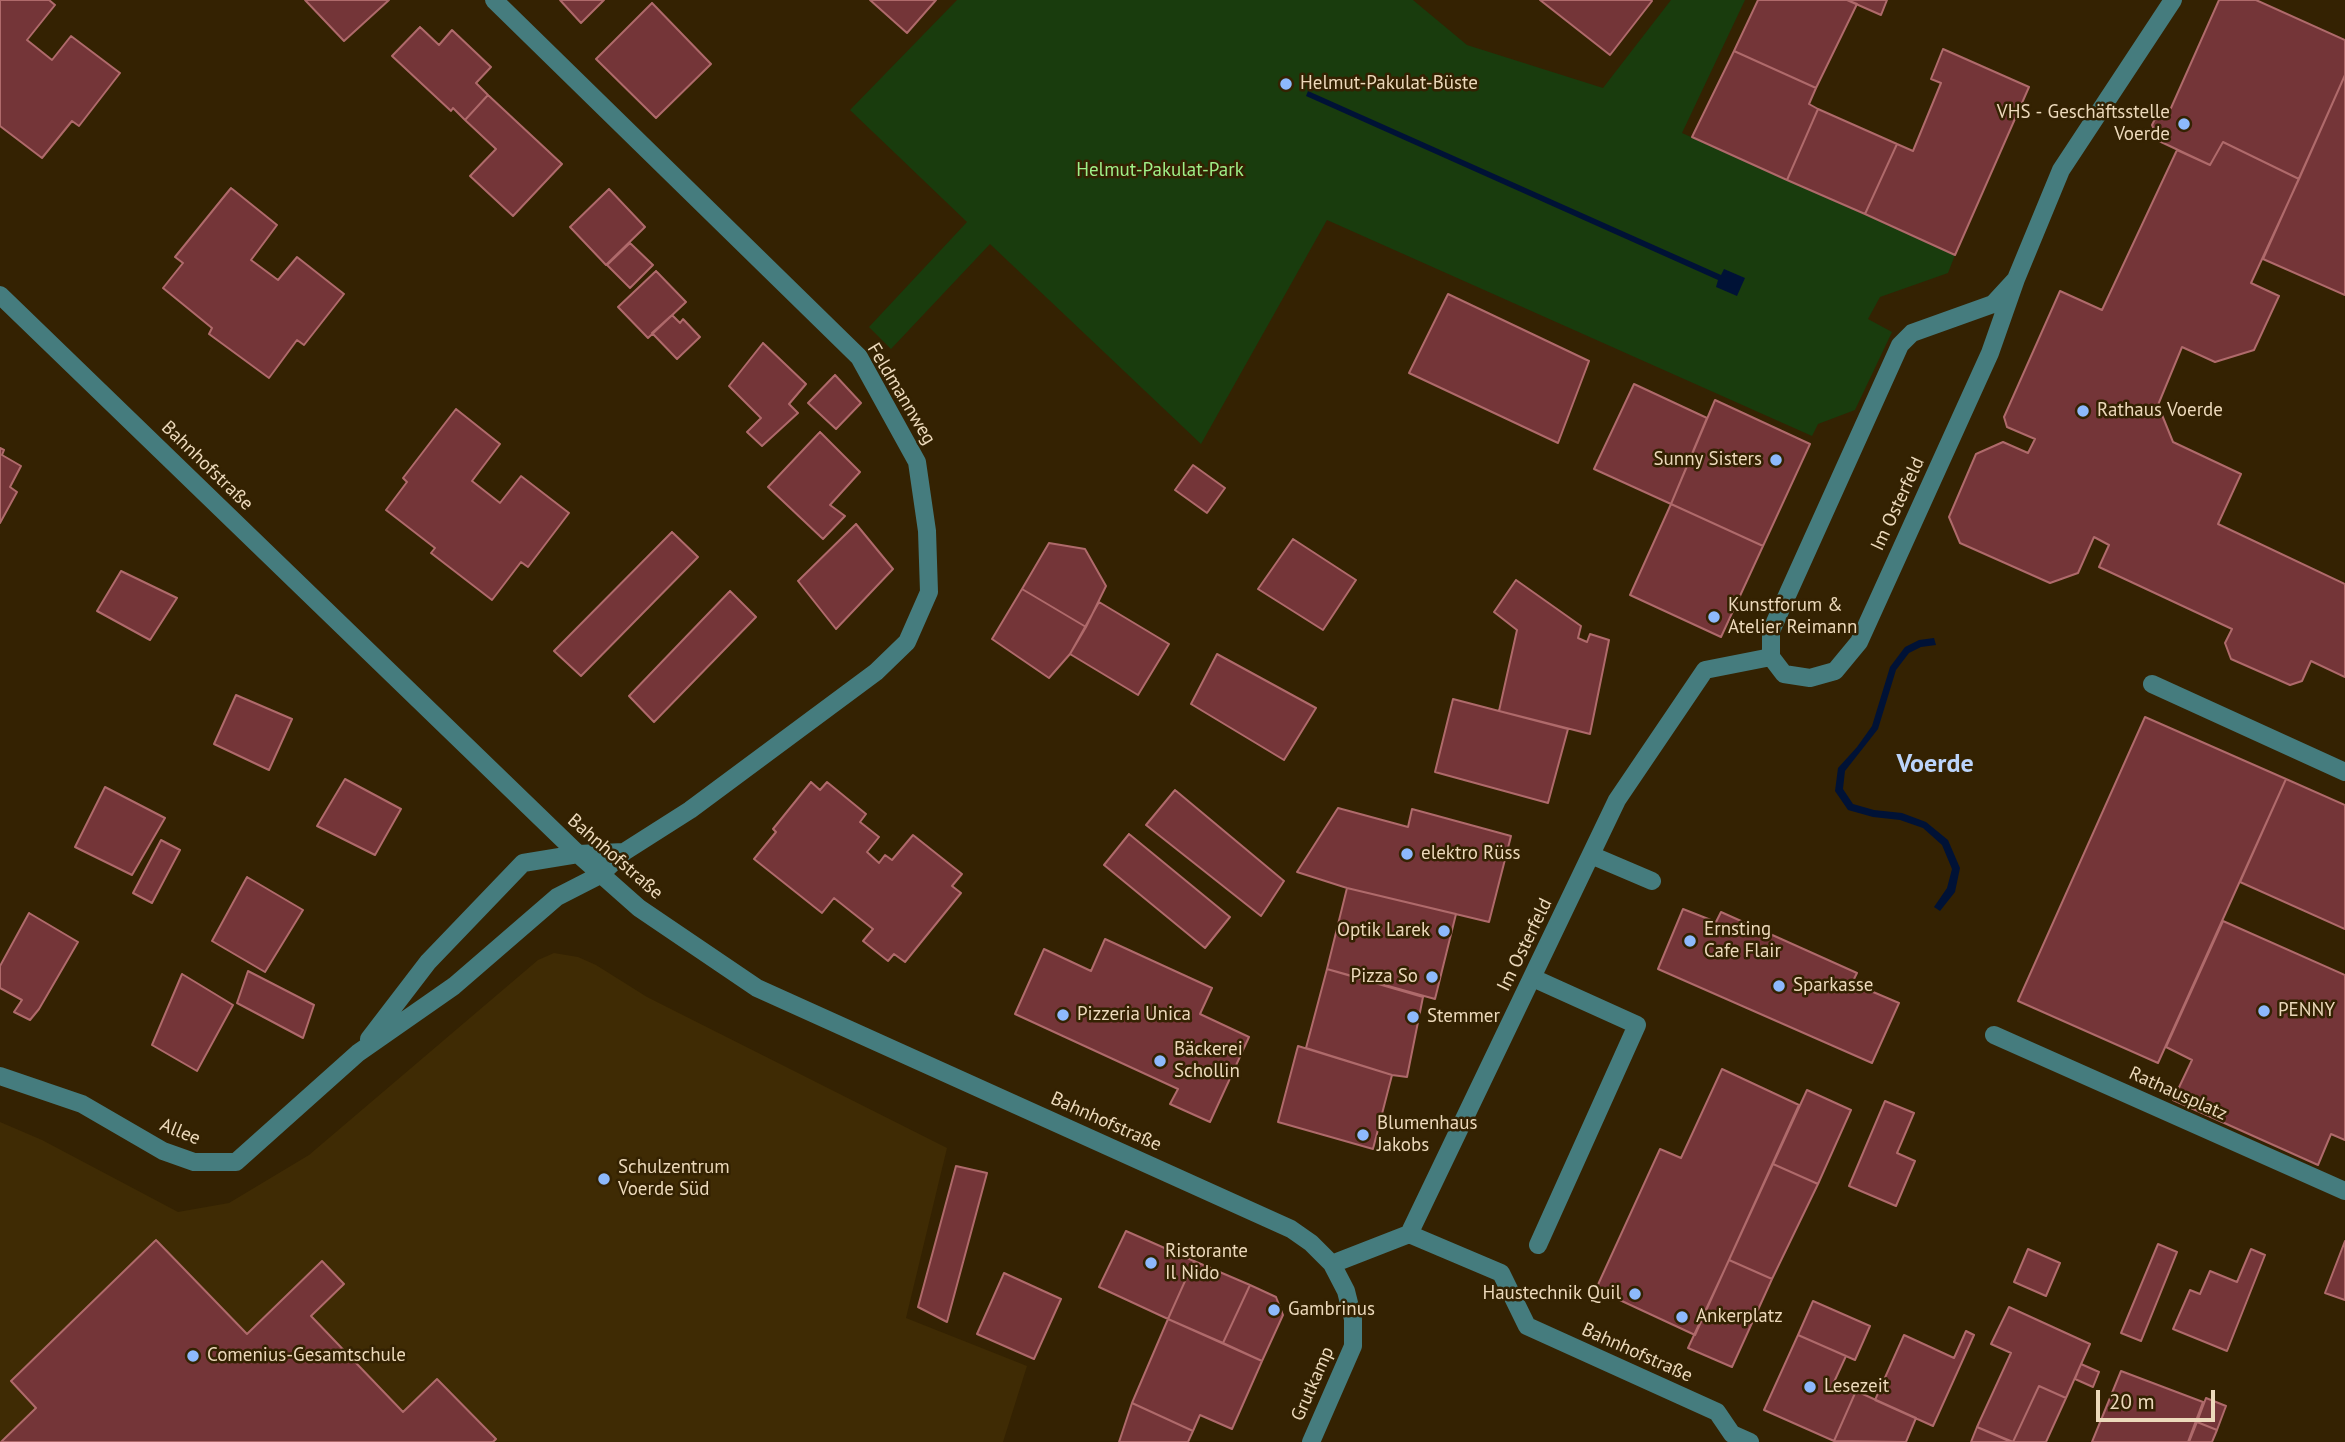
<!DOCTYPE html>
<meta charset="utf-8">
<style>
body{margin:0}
#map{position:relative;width:2345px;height:1442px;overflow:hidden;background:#342202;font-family:"PT Sans",sans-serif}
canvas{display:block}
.scale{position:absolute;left:2096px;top:1390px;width:119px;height:32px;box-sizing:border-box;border:4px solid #ecd9bb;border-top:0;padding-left:9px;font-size:21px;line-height:24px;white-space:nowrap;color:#ecd9bb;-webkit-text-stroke:5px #342202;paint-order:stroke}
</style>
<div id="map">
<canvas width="2345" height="1442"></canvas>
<div class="scale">20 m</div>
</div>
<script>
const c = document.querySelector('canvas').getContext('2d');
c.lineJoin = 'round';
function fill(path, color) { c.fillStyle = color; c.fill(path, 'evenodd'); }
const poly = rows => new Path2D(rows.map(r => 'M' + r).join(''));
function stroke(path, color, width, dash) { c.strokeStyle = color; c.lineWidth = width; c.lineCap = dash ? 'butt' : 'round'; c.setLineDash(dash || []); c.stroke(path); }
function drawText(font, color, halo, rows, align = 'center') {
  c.font = font + ' "PT Sans",sans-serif'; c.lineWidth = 5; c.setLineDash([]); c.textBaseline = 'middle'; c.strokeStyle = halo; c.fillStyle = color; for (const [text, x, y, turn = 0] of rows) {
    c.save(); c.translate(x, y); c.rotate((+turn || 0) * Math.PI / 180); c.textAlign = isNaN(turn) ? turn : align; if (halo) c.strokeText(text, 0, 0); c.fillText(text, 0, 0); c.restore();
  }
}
fill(poly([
 [554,953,578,957,596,965,647,997,947,1148,906,1318,1027,1366,1003,1442,0,1442,0,1122,42,1140,178,1212,229,1203,309,1155,538,960]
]), '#3f2b04');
fill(poly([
 [957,0,1413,0,1467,45,1603,88,1671,0,1745,0,1682,133,1955,255,1948,273,1880,297,1868,319,1892,332,1855,410,1818,424,1812,436,1327,220,1201,444,990,244,891,349,869,327,967,222,850,110]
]), '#193c0d');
fill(poly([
 [1308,91,1721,275,1724,269,1745,278,1737,296,1716,287,1718,280,1306,96],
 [1934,638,1936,645,1921,647,1909,653,1896,670,1878,729,1845,771,1843,789,1853,804,1874,810,1902,813,1926,822,1948,840,1960,868,1955,892,1940,911,1934,907,1947,888,1952,869,1942,845,1923,828,1900,820,1873,817,1848,810,1835,791,1838,768,1857,747,1872,726,1890,667,1905,647,1919,640]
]), '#001236');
const building = poly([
 [0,0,49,0,55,5,27,40,52,60,71,36,120,73,79,126,72,121,42,158,0,126,0,0],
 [305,0,389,0,344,41,305,0],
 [560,0,604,0,581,23,560,0],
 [870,0,936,0,907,33,870,0],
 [1540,0,1651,0,1652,1,1610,55,1540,0],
 [1758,0,1847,0,1857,4,1816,88,1734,51,1758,0],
 [1847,0,1887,0,1881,15,1847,0],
 [2219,0,2256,0,2345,40,2345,75,2299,179,2223,142,2210,165,2159,141,2152,125,2158,113,2171,108,2219,0],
 [652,3,711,64,656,118,596,59,652,3],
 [420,27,439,45,452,30,491,67,476,83,488,95,465,120,453,108,451,111,392,56,420,27],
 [1943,49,2029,87,1955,255,1865,214,1897,144,1913,151,1941,83,1931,79,1943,49],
 [1734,51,1816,88,1809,104,1818,109,1787,180,1692,137,1734,51],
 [2345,75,2345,295,2263,259,2345,75],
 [488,95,562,164,513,216,470,176,496,149,465,120,488,95],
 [1818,109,1897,144,1865,214,1787,180,1818,109],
 [2223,142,2299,179,2251,283,2279,296,2254,350,2215,362,2182,347,2158,405,2173,442,2241,474,2218,524,2345,584,2345,677,2311,661,2302,681,2290,685,2231,659,2225,643,2232,629,2099,567,2109,545,2094,537,2078,573,2050,583,1960,543,1949,517,1976,454,2003,442,2028,453,2035,439,2007,427,2004,417,2060,291,2102,310,2177,150,2210,165,2223,142],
 [231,188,277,225,251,260,278,280,297,257,344,294,304,345,297,340,269,378,209,334,212,328,163,288,183,263,175,257,231,188],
 [609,189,645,227,606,265,570,227,609,189],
 [630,243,653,265,630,288,607,265,630,243],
 [656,271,686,302,648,338,618,307,656,271],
 [1448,294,1589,361,1558,443,1409,373,1448,294],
 [672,315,680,323,683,319,700,337,677,359,652,333,672,315],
 [763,343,806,384,789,404,798,413,762,446,747,432,761,418,729,386,763,343],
 [835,375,861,403,836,429,808,403,835,375],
 [1634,384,1707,418,1671,504,1594,469,1634,384],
 [1715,400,1810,444,1763,546,1671,504,1715,400],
 [456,409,500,444,472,481,500,503,521,476,569,513,528,567,521,562,492,600,431,553,435,548,386,510,407,482,403,478,456,409],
 [820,432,860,472,830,505,845,516,823,539,768,487,820,432],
 [0,448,4,450,2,455,21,466,10,487,17,492,0,523,0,448],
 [1193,465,1225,488,1207,513,1175,490,1193,465],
 [1671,504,1763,546,1721,637,1630,595,1671,504],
 [856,524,893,569,836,629,798,581,856,524],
 [672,532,698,557,581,676,554,651,672,532],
 [1293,539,1356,580,1323,630,1258,589,1293,539],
 [1049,543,1085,549,1106,586,1086,627,1022,589,1049,543],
 [121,571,177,598,150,640,97,611,121,571],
 [1516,580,1581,626,1578,638,1587,642,1590,634,1609,640,1590,734,1499,711,1517,630,1494,612,1516,580],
 [1022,589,1086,627,1070,654,1049,678,992,639,1022,589],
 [730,591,756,617,654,722,629,696,730,591],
 [1099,602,1169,644,1138,695,1070,654,1099,602],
 [1217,654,1316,708,1284,760,1191,704,1217,654],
 [236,695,292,719,269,770,214,744,236,695],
 [1453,699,1568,729,1548,803,1435,772,1453,699],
 [2145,717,2286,779,2158,1063,2018,1001,2145,717],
 [345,779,401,809,375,855,317,826,345,779],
 [2286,779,2345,805,2345,929,2240,882,2286,779],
 [811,782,820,790,827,782,866,814,860,822,879,837,867,852,879,863,885,855,892,860,913,835,962,874,952,886,961,893,905,962,894,954,888,961,863,941,873,929,834,898,822,913,754,859,776,832,773,829,811,782],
 [105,787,165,818,132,875,75,847,105,787],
 [1175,790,1284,881,1261,916,1146,825,1175,790],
 [1338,808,1408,827,1412,809,1511,836,1489,922,1347,888,1297,872,1338,808],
 [1129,834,1230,917,1205,948,1104,865,1129,834],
 [161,840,180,850,152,903,133,893,161,840],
 [247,877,303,910,265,972,212,941,247,877],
 [1347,888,1456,914,1435,999,1327,969,1347,888],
 [1683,909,1716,922,1721,912,1857,973,1852,983,1899,1003,1872,1063,1658,969,1683,909],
 [29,913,78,942,39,1009,30,1020,14,1012,22,1000,0,988,0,966,29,913],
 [2223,921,2345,975,2345,1140,2331,1134,2318,1165,2173,1100,2192,1060,2166,1047,2223,921],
 [1105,939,1212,988,1200,1014,1249,1037,1210,1122,1170,1104,1178,1089,1015,1014,1044,949,1091,971,1105,939],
 [1327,969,1423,997,1407,1077,1392,1075,1306,1048,1327,969],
 [248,971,314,1005,303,1038,237,1003,248,971],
 [182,974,233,1005,197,1071,152,1045,182,974],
 [1298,1046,1392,1075,1373,1149,1278,1122,1298,1046],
 [1722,1069,1799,1105,1695,1335,1596,1289,1660,1149,1681,1158,1722,1069],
 [1807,1090,1851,1110,1818,1184,1773,1164,1807,1090],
 [1885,1101,1914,1113,1897,1153,1915,1161,1896,1206,1849,1186,1885,1101],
 [1773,1164,1818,1184,1772,1279,1729,1260,1773,1164],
 [956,1166,987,1173,947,1322,918,1307,956,1166],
 [1126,1231,1194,1261,1168,1319,1099,1287,1126,1231],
 [156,1240,247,1334,322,1261,344,1284,311,1316,403,1412,437,1379,496,1439,493,1442,1,1442,36,1408,11,1381,156,1240],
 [2345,1241,2345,1300,2325,1293,2345,1241],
 [2158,1244,2177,1252,2141,1341,2121,1333,2158,1244],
 [2028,1249,2060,1263,2046,1296,2014,1282,2028,1249],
 [2251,1249,2265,1255,2227,1351,2173,1329,2190,1290,2200,1294,2210,1271,2237,1282,2251,1249],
 [1729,1260,1772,1279,1732,1367,1688,1348,1729,1260],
 [1194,1261,1250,1285,1223,1343,1168,1319,1194,1261],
 [1004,1273,1061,1299,1034,1359,977,1334,1004,1273],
 [1250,1285,1276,1297,1283,1315,1262,1361,1223,1343,1250,1285],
 [1813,1301,1870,1326,1855,1360,1798,1335,1813,1301],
 [2009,1307,2090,1344,2066,1398,2039,1386,2013,1442,1977,1427,2011,1353,1991,1344,2009,1307],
 [1168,1319,1262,1361,1232,1429,1200,1415,1193,1431,1132,1403,1168,1319],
 [1966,1331,1974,1335,1933,1426,1875,1400,1904,1335,1954,1358,1966,1331],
 [1798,1335,1846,1356,1834,1382,1856,1391,1834,1441,1764,1410,1798,1335],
 [2081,1364,2099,1372,2093,1387,2075,1379,2081,1364],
 [2121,1371,2203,1402,2188,1442,2092,1442,2121,1371],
 [2039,1386,2066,1398,2046,1442,2013,1442,2039,1386],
 [1856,1391,1916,1418,1906,1442,1834,1441,1856,1391],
 [2206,1398,2226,1406,2217,1430,2197,1422,2206,1398],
 [1132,1403,1193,1431,1188,1442,1119,1442,1132,1403],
 [2197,1422,2217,1430,2212,1442,2189,1442,2197,1422],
 [1977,1427,2011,1442,1971,1442,1977,1427]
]);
fill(building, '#743538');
stroke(building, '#af6a6b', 2);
stroke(poly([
 [2016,279,1993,304,1912,333,1900,345,1771,631,1771,657,1784,674,1810,678,1835,671,1859,642,1990,353,2016,279,2061,170,2173,0],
 [0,295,578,854,639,908,757,988,1291,1229,1311,1243,1332,1264,1346,1291,1353,1319,1353,1346,1311,1442],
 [2152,684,2345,772],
 [1591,855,1652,881],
 [1533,978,1637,1025,1538,1245],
 [1994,1035,2345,1191],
 [369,1039,428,962,523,863,578,854,624,852],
 [0,1076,82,1104,163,1151,194,1162,236,1162,358,1053,454,986,557,897,600,875,624,852,690,810,876,672,907,642,929,592,927,531,917,462,859,357,494,0],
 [1409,1234,1501,1273,1527,1326,1717,1412,1732,1434,1750,1442],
 [1332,1264,1409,1234,1617,800,1705,670,1771,657]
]), '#457c7e', 18);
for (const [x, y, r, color] of [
 [1286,84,7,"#8db9fc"],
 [2184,124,7,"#8db9fc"],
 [2083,411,7,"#8db9fc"],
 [1776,460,7,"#8db9fc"],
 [1714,617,7,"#8db9fc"],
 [1407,854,7,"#8db9fc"],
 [1444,931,7,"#8db9fc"],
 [1690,941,7,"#8db9fc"],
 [1432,977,7,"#8db9fc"],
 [1779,986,7,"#8db9fc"],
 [2264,1011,7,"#8db9fc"],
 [1063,1015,7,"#8db9fc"],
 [1413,1017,7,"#8db9fc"],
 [1160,1061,7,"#8db9fc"],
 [1363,1135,7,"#8db9fc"],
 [604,1179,7,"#8db9fc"],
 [1151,1263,7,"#8db9fc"],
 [1635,1294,7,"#8db9fc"],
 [1274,1310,7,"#8db9fc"],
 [1682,1317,7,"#8db9fc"],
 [193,1356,7,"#8db9fc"],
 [1810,1387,7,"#8db9fc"]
]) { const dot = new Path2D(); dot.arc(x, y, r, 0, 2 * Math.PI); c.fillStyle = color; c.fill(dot); stroke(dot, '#342202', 2.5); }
drawText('19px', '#ecd9bb', '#342202', [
 ["Helmut-Pakulat-Büste",1300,84],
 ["VHS - Geschäftsstelle",2170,113,"right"],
 ["Voerde",2170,135,"right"],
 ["Rathaus Voerde",2097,411],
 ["Sunny Sisters",1762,460,"right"],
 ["Kunstforum &",1728,606],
 ["Atelier Reimann",1728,628],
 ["elektro Rüss",1421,854],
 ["Ernsting",1704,930],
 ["Cafe Flair",1704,952],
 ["Optik Larek",1430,931,"right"],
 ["Pizza So",1418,977,"right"],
 ["Sparkasse",1793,986],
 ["PENNY",2278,1011],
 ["Pizzeria Unica",1077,1015],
 ["Stemmer",1427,1017],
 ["Bäckerei",1174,1050],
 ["Schollin",1174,1072],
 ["Blumenhaus",1377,1124],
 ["Jakobs",1377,1146],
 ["Schulzentrum",618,1168],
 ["Voerde Süd",618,1190],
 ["Ristorante",1165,1252],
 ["Il Nido",1165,1274],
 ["Haustechnik Quil",1621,1294,"right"],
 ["Gambrinus",1288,1310],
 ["Ankerplatz",1696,1317],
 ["Comenius-Gesamtschule",207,1356],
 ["Lesezeit",1824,1387]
], 'left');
drawText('19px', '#9ff088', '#342202', [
 ["Helmut-Pakulat-Park",1160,171]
]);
drawText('19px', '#ecd9bb', '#342202', [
 ["Feldmannweg",901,394,59],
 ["Bahnhofstraße",207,466,44],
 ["Im Osterfeld",1898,504,-65],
 ["Bahnhofstraße",615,857,41],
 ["Im Osterfeld",1525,945,-64],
 ["Rathausplatz",2178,1094,24],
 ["Bahnhofstraße",1106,1122,24],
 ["Allee",180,1132,22],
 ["Bahnhofstraße",1637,1353,24],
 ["Grutkamp",1313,1384,-66]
]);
drawText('bold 26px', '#bbd4fb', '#342202', [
 ["Voerde",1935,765]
]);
</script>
